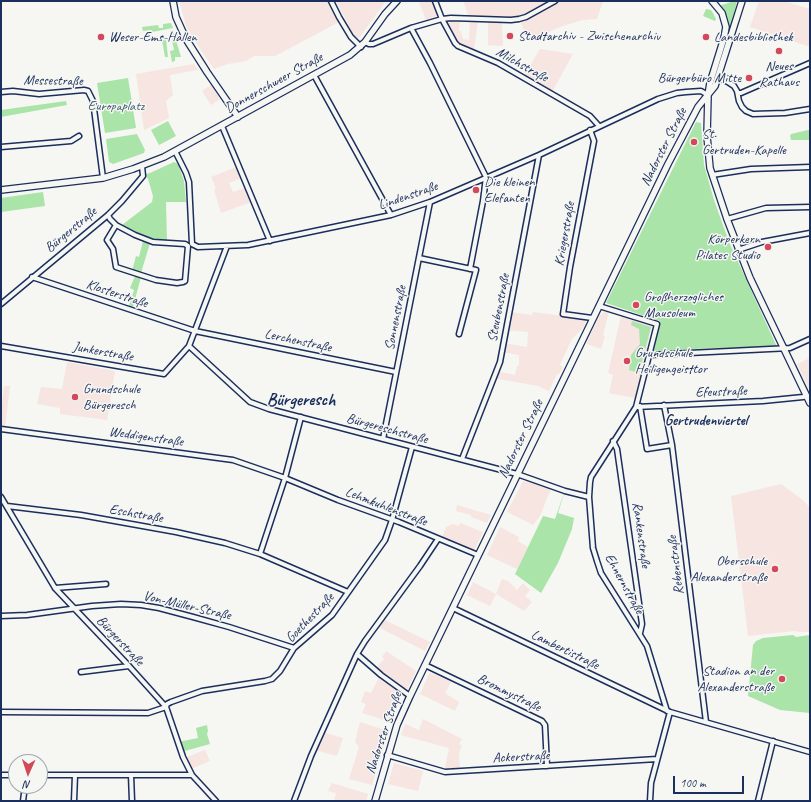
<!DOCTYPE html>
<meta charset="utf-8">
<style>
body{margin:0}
#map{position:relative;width:811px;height:802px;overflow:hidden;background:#f6f6f2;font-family:Caveat,sans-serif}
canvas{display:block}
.frame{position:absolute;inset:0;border:2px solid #1b2f5e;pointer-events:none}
.north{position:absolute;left:8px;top:754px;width:40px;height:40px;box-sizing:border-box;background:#f6f6f2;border:1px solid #9ea6b7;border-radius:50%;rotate:183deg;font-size:11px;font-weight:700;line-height:16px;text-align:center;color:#1b2f5e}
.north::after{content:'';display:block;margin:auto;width:14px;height:18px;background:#d1495b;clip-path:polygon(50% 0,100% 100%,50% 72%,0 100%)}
.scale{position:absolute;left:673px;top:776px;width:71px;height:18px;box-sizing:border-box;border:2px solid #1b2f5e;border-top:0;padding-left:5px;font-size:12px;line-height:14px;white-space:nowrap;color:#1b2f5e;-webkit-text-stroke:3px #f6f6f2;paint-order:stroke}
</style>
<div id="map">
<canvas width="811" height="802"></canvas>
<div class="frame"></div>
<div class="north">N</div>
<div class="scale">100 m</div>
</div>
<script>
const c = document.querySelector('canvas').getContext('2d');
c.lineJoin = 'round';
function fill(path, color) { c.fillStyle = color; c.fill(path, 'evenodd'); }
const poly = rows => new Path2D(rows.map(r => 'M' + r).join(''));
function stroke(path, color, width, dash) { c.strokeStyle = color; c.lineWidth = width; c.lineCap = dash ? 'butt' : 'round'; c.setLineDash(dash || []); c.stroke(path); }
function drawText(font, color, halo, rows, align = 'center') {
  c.font = font + ' Caveat,sans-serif'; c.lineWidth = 3; c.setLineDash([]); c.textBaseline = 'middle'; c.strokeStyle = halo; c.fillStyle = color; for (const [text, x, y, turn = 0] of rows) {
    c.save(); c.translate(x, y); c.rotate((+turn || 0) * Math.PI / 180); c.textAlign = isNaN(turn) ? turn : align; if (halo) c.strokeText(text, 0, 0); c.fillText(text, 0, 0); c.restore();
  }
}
fill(poly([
 [179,1,327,1,339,22,275,56,254,56,246,61,228,64,214,69,194,40,186,26],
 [336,1,386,1,360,37,357,38,353,34],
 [420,1,433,1,439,15,426,20,419,2],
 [463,1,603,1,597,19,583,20,560,27,528,41,520,20,502,21,503,46,488,45,488,21,478,20,474,50,456,42,448,20,460,20,459,31,461,31,463,39,469,40,470,20],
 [759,1,784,1,810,9,810,47,750,27],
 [540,49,573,54,551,94,523,78],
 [194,64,198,70,170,75,173,95,166,101,169,118,144,130,136,74],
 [211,85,220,99,211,105,202,91],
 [239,166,244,177,229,183,233,192,248,187,254,201,221,213,214,190,216,188,211,177],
 [609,311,603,335,605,336,601,349,587,344,587,342,599,316,604,312],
 [510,312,532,315,533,312,587,319,583,328,572,339,560,365,563,367,559,374,557,374,549,391,538,386,493,378,496,371,515,375,517,366,519,366,519,355,502,352,504,343,527,347,528,332,506,330],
 [621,316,652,326,635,398,609,393,613,375,608,373],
 [810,358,810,391,797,364],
 [67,362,115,371,107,420,60,414,60,408,37,404,41,387,62,389],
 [4,386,10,386,5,429,1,429,1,405,2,404],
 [523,481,552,486,540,516,533,525,507,512],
 [781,484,804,501,810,508,810,632,799,632,795,631,748,636,731,496],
 [457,505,491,515,487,523,471,517,471,515,456,511],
 [460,523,483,532,474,551,442,537,446,527,453,524,459,526],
 [500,527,519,537,518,541,528,547,517,569,487,555],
 [502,579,508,581,517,590,523,583,530,590,525,596,532,602,524,611,496,594,490,606,467,595,473,582,496,594],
 [381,618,430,642,425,651,376,626],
 [386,651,416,671,408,688,404,689,377,667,384,659,382,657],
 [431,673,451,682,445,693,459,702,455,711,420,694,429,674],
 [379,677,399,693,391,722,362,713,366,704,361,702,365,691,371,693],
 [423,719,462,739,459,744,462,746,459,753,460,772,444,772,449,748,401,735,405,724,419,730],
 [360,722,388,731,372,785,349,779,359,747,355,742],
 [322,732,343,738,337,756,314,750],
 [205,750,210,761,191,769,187,757],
 [394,763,423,771,418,791,388,784],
 [332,783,368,794,366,801,334,801,336,793,328,791]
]), '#f7e5e1');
fill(poly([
 [734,1,737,1,730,31,713,85,729,30,728,20,719,6],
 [706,9,711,10,713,13,716,19,715,21,703,16],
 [171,23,173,28,152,32,151,30,143,31,142,27,158,25,159,28,163,28,163,24],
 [173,30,181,57,175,57,175,61,172,62,170,51,174,50,170,31],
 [166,39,168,57,165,57,162,40],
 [128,78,136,128,105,133,97,83],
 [66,101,67,105,1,117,1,110],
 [168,121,176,136,159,145,151,130],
 [696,122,701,123,704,165,714,200,729,242,777,347,715,348,653,351,660,321,606,303],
 [808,130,810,130,810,140,791,140,790,136,791,134],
 [137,134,145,150,144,153,113,164,109,162,106,139],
 [174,162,178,164,184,181,186,202,166,202,167,241,144,238,144,236,122,225,152,202,153,196,148,179,145,174,150,173],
 [43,192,45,206,1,212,1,198],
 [143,241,150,243,141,273,132,271,136,256,139,257],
 [135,276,141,277,133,307,129,306,134,290,130,288],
 [632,321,651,327,639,373,629,370,631,355,640,344,639,329,631,325],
 [565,490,558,513,574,518,572,529,558,563,541,593,515,574,543,516,555,519],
 [793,635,796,637,810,635,810,713,780,710,748,696,753,645,756,641,763,638],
 [207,725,208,731,207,734,210,744,181,752,178,742,198,738,196,728]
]), '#aae4a9');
const street = poly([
 [331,1,339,17,351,37,361,47],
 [435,1,442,19,455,43,458,46,498,63,590,116,599,126],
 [411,28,430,63,486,177,483,201,470,269],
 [365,42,369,44,373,44,411,28,442,19,451,18,511,20,519,19,526,17,555,1],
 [314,75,391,215],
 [718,78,728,82,734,86,737,91,739,101,742,107,746,111,753,114,785,113,810,109],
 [1,92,13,91,39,94,84,90,88,91,93,101,103,178],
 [738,93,741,93,810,63],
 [222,126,270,241],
 [590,130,594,141,570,267,563,314,592,318],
 [1,147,71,141,79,136],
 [175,151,186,173,189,182,192,244,198,247,248,245,391,215,430,202,539,155,658,99,677,93,686,92,701,91,708,95],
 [712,175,751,169,810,167],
 [108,215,110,219,116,225,107,240,113,249,116,267,156,280,177,283,183,282,185,281,188,246,185,244,153,242,135,235,116,225],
 [727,219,766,208,810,207],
 [227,246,189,346,250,402,269,409,517,474,565,491,589,497],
 [738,250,762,242,810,233],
 [419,258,476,270,459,334],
 [32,277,195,331,396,372],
 [1,304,108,215,122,201,143,176,142,166],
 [599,306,657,324,636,407,591,477,590,482,589,497,593,548,597,561,601,573,647,646,667,711],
 [1,346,164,374,189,346],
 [649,355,790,348,810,339],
 [664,405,672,445,706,722],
 [640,406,647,449,672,445],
 [636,407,763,401,803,397,806,396],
 [1,429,233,460,285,478,338,500,399,522,478,555],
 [383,439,430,202],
 [613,441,617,449,642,624,640,633],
 [462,459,500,362,539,155],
 [1,497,55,588,129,666,166,707,183,757,192,775,216,801],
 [7,506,81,515,176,532,225,543,260,554,348,592],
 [260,554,285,478,301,417],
 [55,588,106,584],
 [453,608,670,712,810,752],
 [1,616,27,615,92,606,121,604,141,605,159,608,193,617,229,627,294,648],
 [357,654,381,675,410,696],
 [425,665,542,721,545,725,547,766],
 [81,672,129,666],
 [1,712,148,713,166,707,167,704,171,702,202,691,265,681,272,679,280,671,294,648,332,615,385,540,392,520,412,447],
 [387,755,445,772,657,759],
 [1,775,16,775],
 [40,775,192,775],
 [131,775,132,801],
 [23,801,25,786],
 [74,801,75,775],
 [294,801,311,756,357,654,365,641,420,566,438,539],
 [650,801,651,783,670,712],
 [758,801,773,741]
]);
const secondary = poly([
 [173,1,176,17,186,39,207,72,238,117],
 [712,1,722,13,726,27,724,38,710,83,708,95,707,136,710,168,727,219,750,278,810,403],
 [1,190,103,178,133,169,164,157,350,55,365,42,385,14,397,1],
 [375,801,397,725,410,696,668,164,698,107,715,86,742,1]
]);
stroke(street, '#1b2f5e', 7);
stroke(secondary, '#1b2f5e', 8);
stroke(street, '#f6f6f2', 4);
stroke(secondary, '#f6f6f2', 5.5);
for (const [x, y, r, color] of [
 [510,36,4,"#d1495b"],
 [101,37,4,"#d1495b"],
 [706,37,4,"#d1495b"],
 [779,51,4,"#d1495b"],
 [749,78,4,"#d1495b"],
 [694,142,4,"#d1495b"],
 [476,190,4,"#d1495b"],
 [768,247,4,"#d1495b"],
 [636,305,4,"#d1495b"],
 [627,361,4,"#d1495b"],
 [75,397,4,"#d1495b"],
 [775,569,4,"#d1495b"],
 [782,679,4,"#d1495b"]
]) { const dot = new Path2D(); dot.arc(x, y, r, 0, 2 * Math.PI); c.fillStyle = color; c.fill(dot); stroke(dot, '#f6f6f2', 1.5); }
drawText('14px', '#1b2f5e', '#f6f6f2', [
 ["Stadtarchiv - Zwischenarchiv",518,36],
 ["Weser-Ems-Hallen",109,37],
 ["Landesbibliothek",714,37],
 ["Neues",779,66,"center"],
 ["Rathaus",779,82,"center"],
 ["Bürgerbüro Mitte",741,78,"right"],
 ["St.",702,134],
 ["Gertruden-Kapelle",702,150],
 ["Die kleinen",484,182],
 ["Elefanten",484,198],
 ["Körperkern",760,239,"right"],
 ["Pilates Studio",760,255,"right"],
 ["Großherzogliches",644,297],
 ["Mausoleum",644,313],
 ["Grundschule",635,353],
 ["Heiligengeisttor",635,369],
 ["Grundschule",83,389],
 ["Bürgeresch",83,405],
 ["Oberschule",767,561,"right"],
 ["Alexanderstraße",767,577,"right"],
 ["Stadion an der",774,671,"right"],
 ["Alexanderstraße",774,687,"right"]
], 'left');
drawText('14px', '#1b2f5e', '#f6f6f2', [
 ["Milchstraße",522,65,29],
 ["Messestraße",53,81,1],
 ["Donnerschweer Straße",274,83,-29],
 ["Nadorster Straße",664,147,-63],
 ["Lindenstraße",408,196,-19],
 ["Bürgerstraße",71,230,-40],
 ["Kriegerstraße",565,234,-80],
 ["Klosterstraße",117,294,18],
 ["Steubenstraße",499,308,-79],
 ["Sonnenstraße",396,318,-79],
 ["Lerchenstraße",298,341,12],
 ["Junkerstraße",103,352,10],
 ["Efeustraße",721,392,-2],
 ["Bürgereschstraße",387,429,15],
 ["Weddigenstraße",146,437,8],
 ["Nadorster Straße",521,439,-64],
 ["Lehmkuhlenstraße",386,507,21],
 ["Eschstraße",136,514,10],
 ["Rankenstraße",641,535,82],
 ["Rebenstraße",676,565,-97],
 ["Ehnernstraße",624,584,61],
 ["Von-Müller-Straße",187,606,13],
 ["Goethestraße",310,618,-46],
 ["Bürgerstraße",120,641,47],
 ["Lambertistraße",565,650,26],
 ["Brommystraße",509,693,26],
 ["Nadorster Straße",384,733,-71],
 ["Ackerstraße",521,757,-3]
]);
drawText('14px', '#3f5c71', '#f6f6f2', [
 ["Europaplatz",116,106]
]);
drawText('bold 15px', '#1b2f5e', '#f6f6f2', [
 ["Gertrudenviertel",706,421]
]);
drawText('bold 18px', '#1b2f5e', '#f6f6f2', [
 ["Bürgeresch",301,400]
]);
</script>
